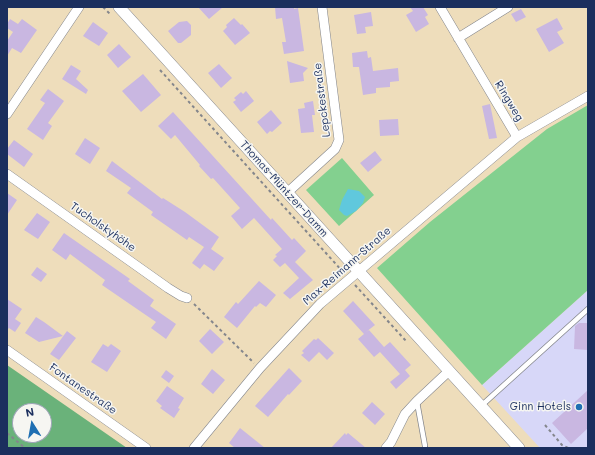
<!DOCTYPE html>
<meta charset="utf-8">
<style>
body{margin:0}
#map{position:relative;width:595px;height:455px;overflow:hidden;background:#edb;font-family:Mali,sans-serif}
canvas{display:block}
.frame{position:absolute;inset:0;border:8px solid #1b2f5e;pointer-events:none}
.north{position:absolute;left:12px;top:403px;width:40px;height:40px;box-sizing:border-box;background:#f6f6f2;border:1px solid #9ea6b7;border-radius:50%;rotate:349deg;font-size:11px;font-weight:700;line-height:16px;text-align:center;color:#1b2f5e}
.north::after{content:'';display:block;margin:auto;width:14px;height:18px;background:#1f6fb2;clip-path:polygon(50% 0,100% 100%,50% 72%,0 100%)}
</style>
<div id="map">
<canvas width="595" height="455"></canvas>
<div class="frame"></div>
<div class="north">N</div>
</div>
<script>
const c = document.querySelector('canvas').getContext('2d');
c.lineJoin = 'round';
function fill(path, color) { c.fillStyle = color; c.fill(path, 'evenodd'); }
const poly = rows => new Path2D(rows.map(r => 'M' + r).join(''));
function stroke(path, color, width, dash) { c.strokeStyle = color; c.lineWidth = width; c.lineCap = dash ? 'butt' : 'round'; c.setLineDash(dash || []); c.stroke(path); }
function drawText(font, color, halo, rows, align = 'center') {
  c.font = font + ' Mali,sans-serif'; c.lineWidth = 3; c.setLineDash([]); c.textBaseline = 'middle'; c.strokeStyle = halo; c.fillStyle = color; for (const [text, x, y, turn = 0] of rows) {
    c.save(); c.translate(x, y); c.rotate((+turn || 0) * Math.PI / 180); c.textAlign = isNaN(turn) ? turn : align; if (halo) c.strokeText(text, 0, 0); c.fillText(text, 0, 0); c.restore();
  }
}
fill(poly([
 [588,290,588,448,540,448,482,385]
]), '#d7d7f8');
fill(poly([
 [588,105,588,290,482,385,377,268,430,222,547,129],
 [342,158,374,195,339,226,306,190]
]), '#83d08f');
fill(poly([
 [7,365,127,448,7,448],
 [20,411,44,411,44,435,20,435]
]), '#6ab27a');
fill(poly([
 [348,189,359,191,365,197,363,203,356,211,347,216,344,215,339,210,342,200]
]), '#60c8dd');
fill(poly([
 [198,7,223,7,209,19],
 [275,7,294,7,294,9,298,8,304,51,284,54,282,42,286,42,282,18,276,19],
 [410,7,423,7,428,15,425,17,429,24,416,32,406,15,413,11],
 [521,9,526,17,516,22,511,14],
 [371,12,373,26,365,27,366,33,357,34,354,15],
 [234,18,241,25,242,24,250,33,235,45,223,31,227,27,226,25],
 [557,18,563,29,557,32,564,43,549,52,536,29],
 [10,19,18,24,22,19,37,30,21,53,12,48,7,56,7,41,13,32,7,28,7,24],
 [187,21,191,25,191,35,181,43,178,43,168,31,179,22],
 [93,22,108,33,99,46,83,36],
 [119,44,131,57,118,68,107,55],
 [367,51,368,58,371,57,373,71,398,68,399,81,390,82,390,87,376,88,376,93,363,95,359,67,353,67,352,53],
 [287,61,308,68,303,73,304,81,290,83],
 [219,64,232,78,221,88,208,73],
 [71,65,81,71,76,79,88,90,86,94,62,79],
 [143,74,161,95,141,112,122,91],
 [48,89,64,101,48,123,52,126,43,140,27,129,45,103,40,100],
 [246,91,254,101,241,112,233,102,236,100,234,98,241,92,243,94],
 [313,101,315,115,312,115,314,132,301,133,298,109,305,108,304,103],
 [490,104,497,138,489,139,482,106],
 [271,110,282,123,272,132,270,131,267,134,257,122],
 [173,112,271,220,272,218,292,240,294,238,306,251,295,262,313,280,290,299,283,293,299,278,285,263,280,267,273,260,277,256,275,255,282,249,254,218,242,229,231,216,240,208,213,178,211,179,199,166,200,165,175,135,171,139,158,126],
 [398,119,399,135,380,136,379,120],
 [85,138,100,148,90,164,75,154],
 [14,140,33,154,24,167,7,154,7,149],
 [375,151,382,160,368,172,360,163],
 [112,161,162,199,163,198,185,212,219,237,211,249,224,258,214,271,204,264,200,269,192,263,204,247,189,237,187,240,151,215,153,212,127,193,131,188,106,171],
 [7,193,17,200,7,215],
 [37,213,50,222,38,239,24,230],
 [64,233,130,279,128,281,154,300,150,306,176,324,166,339,151,328,156,322,102,285,105,280,70,254,66,260,52,250],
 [37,267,47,274,41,282,31,275],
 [259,281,276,295,266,307,260,303,256,307,255,306,237,328,224,317,236,302,238,304],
 [7,299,22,309,15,319,21,323,15,332,9,328,7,330],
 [353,301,375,325,366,332,369,330,384,347,390,342,411,365,405,370,410,376,396,389,390,382,400,374,380,352,374,357,358,339,364,334,343,311],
 [36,317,44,322,63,336,39,342,25,333],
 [579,323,588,323,588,350,574,349,575,326],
 [210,329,224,342,212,354,199,341],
 [67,331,76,338,59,360,50,354],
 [318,338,334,353,327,360,319,352,309,362,301,355,304,353,302,351,314,339,316,340],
 [103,344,108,347,111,344,121,351,107,372,91,362],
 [289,368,302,381,289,395,288,394,268,417,255,406],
 [212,369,225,380,213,394,201,384],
 [166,370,174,376,169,383,161,377],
 [167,386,184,398,178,408,180,409,174,418,160,408,162,406,156,401],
 [588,390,588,428,571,444,552,423],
 [372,402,385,414,375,425,362,413],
 [240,428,265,448,235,448,229,443],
 [345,433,346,435,348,433,366,448,331,448]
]), '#c9b7e1');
const service = poly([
 [417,402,425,446],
 [481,406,588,309]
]);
const minor = poly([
 [440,7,517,137],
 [458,38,508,7],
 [7,114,79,7],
 [7,174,168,288,181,296,187,298],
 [288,192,335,149,339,140,322,7],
 [7,350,146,448],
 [194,448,260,368,320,304,517,137,588,96],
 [386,448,391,442,405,414,417,401,449,371]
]);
const tertiary = poly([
 [119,7,519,448]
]);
stroke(service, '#84868c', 6);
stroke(minor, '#84868c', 10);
stroke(tertiary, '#84868c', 12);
stroke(poly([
 [103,7,111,15],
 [160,70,344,273],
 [355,285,406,341],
 [194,304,254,363],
 [545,425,562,445,568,448],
 [7,433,25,448]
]), '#84868c', 2, [3, 3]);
stroke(service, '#fff', 4.5);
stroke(minor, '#fff', 9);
stroke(tertiary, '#fff', 11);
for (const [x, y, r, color] of [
 [579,407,4,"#1f6fb2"]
]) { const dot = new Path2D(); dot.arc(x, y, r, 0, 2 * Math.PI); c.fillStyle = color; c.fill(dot); stroke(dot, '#f6f6f2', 1.5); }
drawText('11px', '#1b2f5e', '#f6f6f2', [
 ["Lepckestraße",322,100,-97],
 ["Ringweg",509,101,59],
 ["Thomas-Müntzer-Damm",284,189,48],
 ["Tucholskyhöhe",103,227,35],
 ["Max-Reimann-Straße",347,266,-41],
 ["Fontanestraße",83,389,35]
]);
drawText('11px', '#1b2f5e', '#f6f6f2', [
 ["Ginn Hotels",571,407]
], 'right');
</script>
